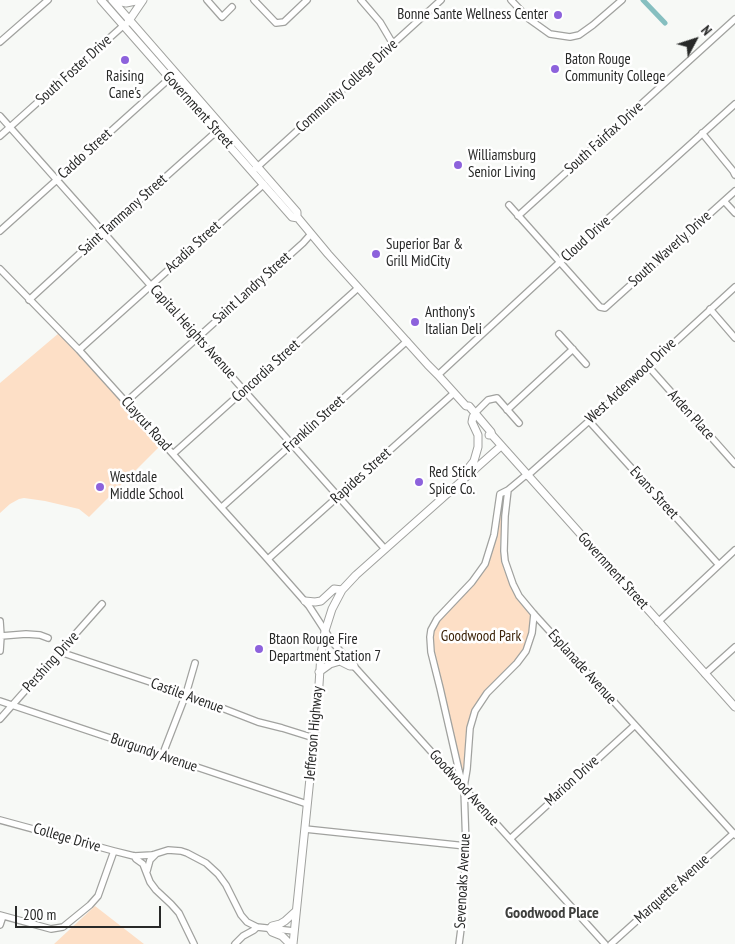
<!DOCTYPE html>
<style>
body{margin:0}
#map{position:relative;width:735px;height:944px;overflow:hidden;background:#f7f9f6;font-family:"PT Sans Narrow",sans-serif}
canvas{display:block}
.north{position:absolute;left:670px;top:15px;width:50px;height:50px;-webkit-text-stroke:4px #fff;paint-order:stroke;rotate:50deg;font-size:14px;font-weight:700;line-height:20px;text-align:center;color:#282928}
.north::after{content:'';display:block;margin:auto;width:18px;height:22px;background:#282928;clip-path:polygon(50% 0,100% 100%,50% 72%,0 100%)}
.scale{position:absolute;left:15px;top:906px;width:146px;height:22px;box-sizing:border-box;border:2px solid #282928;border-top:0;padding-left:6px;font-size:15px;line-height:18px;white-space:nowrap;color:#282928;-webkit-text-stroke:4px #fff;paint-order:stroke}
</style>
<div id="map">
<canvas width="735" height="944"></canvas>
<div class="north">N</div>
<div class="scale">200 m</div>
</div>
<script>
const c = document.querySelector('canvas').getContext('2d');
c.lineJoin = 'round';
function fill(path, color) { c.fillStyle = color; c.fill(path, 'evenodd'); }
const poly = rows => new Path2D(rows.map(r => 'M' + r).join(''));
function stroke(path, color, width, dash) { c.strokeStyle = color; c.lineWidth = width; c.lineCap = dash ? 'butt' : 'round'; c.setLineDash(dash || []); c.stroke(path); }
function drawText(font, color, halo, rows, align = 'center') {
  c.font = font + ' "PT Sans Narrow",sans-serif'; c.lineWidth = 5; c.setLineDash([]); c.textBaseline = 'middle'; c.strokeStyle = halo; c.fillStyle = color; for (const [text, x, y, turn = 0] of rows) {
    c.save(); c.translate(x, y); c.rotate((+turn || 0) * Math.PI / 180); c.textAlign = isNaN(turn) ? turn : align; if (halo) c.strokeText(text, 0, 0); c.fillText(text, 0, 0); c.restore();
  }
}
fill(poly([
 [59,333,84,359,160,443,160,445,158,448,89,517,79,509,45,501,24,498,19,499,10,504,0,513,0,383],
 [502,496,505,498,500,544,504,570,514,592,530,613,531,618,531,632,523,651,474,709,466,731,465,770,462,775,433,652,432,634,434,626,484,569],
 [95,906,144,944,54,944]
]), '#fddfc6');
stroke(poly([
 [643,0,665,23]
]), '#86bfc0', 5);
const minor = poly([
 [207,0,222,17,232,7],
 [254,0,276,23,284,22,307,0],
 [361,0,380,22,393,44],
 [511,0,529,19,550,34,570,37,579,35,593,25,622,0],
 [0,42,48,0],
 [0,116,385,549],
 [702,133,733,171,735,175],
 [0,136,124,25],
 [254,170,441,0],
 [724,201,735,213],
 [509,205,600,307,605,308,735,191],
 [518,216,735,19],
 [0,231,170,78],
 [0,269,79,350,264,555,309,606,333,643,605,944],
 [29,300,77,256,217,131],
 [710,309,735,338],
 [559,334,586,364],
 [79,350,264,184],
 [648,366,735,464],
 [438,375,560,262,735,104],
 [126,402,303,243,311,234],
 [507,410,573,349],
 [475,413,488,400,497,398,519,423],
 [589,421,719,565],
 [173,454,358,288],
 [526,475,508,490,505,516,504,551,505,561,513,584,519,596,534,614,735,835],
 [527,476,589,421,735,287],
 [222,507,407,341],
 [268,559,454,393],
 [0,621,1,636,0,651],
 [658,622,735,550],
 [1,636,26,634,40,635,48,638],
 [60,652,186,694,258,722,282,728,314,738],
 [705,674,735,647],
 [0,701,307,804],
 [0,719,102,604],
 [162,756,186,694,195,663],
 [464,787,467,769,470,728,475,711,487,693,517,663,526,651,532,633,534,614],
 [0,820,114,851,134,856,152,855,168,850,181,851,187,853,206,863,218,874,226,885,241,915,247,922,257,927,294,931],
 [305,829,466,846],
 [510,839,635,725],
 [134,856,136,859,143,864,150,882,156,890,171,904,179,913,194,944],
 [147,871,150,860,156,854],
 [0,915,51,929,63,927,90,905,98,896,114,851],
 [0,925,3,916],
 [235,944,243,936,254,930,257,927],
 [459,944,462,921,466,846,464,789,459,771,440,688,431,652,430,637,431,630,437,619,472,582,485,564,494,535,500,494,508,490],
 [611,944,734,833]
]);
const major = poly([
 [101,0,292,217,298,218,328,254,428,365,438,375,466,406,469,406,491,432,492,435],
 [112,0,297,212,297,217],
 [114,0,126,3,141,0],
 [128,22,143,0],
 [489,435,492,435,735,707],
 [468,471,467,470,474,461,478,447,478,435,472,422,473,417],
 [305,601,315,602,321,601,334,589,342,590],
 [319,672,330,664,340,661,350,666,354,666],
 [290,944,282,936,272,932,270,929,272,926,280,924,285,921,296,911],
 [293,944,318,700,321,654,325,631,332,609,342,590,356,575,501,446]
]);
stroke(minor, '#a1a29f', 8);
stroke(major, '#a1a29f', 9);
stroke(minor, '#fff', 5.5);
stroke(major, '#fff', 7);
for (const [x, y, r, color] of [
 [558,15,5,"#8d62dc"],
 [125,60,5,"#8d62dc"],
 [555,69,5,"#8d62dc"],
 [458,165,5,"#8d62dc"],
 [376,254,5,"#8d62dc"],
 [415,322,5,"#8d62dc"],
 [419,482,5,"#8d62dc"],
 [100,487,5,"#8d62dc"],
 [259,649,5,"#8d62dc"]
]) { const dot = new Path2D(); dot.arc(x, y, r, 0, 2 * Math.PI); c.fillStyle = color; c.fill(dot); stroke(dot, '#fff', 2); }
drawText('15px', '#282928', '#fff', [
 ["Bonne Sante Wellness Center",548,15,"right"],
 ["Baton Rouge",565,60],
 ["Community College",565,77],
 ["Raising",125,77,"center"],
 ["Cane's",125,94,"center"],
 ["Williamsburg",468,156],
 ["Senior Living",468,173],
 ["Superior Bar &",386,245],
 ["Grill MidCity",386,262],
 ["Anthony's",425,313],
 ["Italian Deli",425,330],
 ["Red Stick",429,473],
 ["Spice Co.",429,490],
 ["Westdale",110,478],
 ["Middle School",110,495],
 ["Btaon Rouge Fire",269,640],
 ["Department Station 7",269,657]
], 'left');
drawText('15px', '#282928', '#fff', [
 ["South Foster Drive",74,70,-42],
 ["Community College Drive",347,86,-42],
 ["Government Street",198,110,48],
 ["South Fairfax Drive",604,138,-42],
 ["Caddo Street",85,154,-42],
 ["Saint Tammany Street",123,215,-42],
 ["Cloud Drive",586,239,-42],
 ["Acadia Street",193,247,-42],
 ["South Waverly Drive",670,249,-42],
 ["Saint Landry Street",252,288,-42],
 ["Capital Heights Avenue",193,332,48],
 ["Concordia Street",266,371,-42],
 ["West Ardenwood Drive",631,381,-43],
 ["Arden Place",691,415,48],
 ["Claycut Road",146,424,48],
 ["Franklin Street",314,424,-42],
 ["Rapides Street",361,476,-42],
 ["Evans Street",654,493,48],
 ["Government Street",613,571,48],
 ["Pershing Drive",51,662,-48],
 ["Esplanade Avenue",582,667,48],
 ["Castile Avenue",187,696,20],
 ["Jefferson Highway",314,733,-85],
 ["Burgundy Avenue",154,753,19],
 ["Marion Drive",572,781,-42],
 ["Goodwood Avenue",464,788,48],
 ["College Drive",67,838,16],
 ["Sevenoaks Avenue",463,881,-87],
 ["Marquette Avenue",672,889,-42]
]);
drawText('15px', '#3d240a', '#fff', [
 ["Goodwood Park",481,637]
]);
drawText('bold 16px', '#3e3f3d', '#fff', [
 ["Goodwood Place",552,913]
]);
</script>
